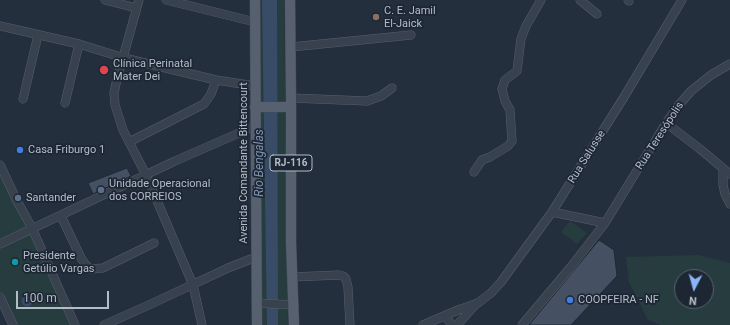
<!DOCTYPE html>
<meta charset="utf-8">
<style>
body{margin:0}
#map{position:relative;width:730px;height:325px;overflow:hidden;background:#242f3e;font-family:Roboto,sans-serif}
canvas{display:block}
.north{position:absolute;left:674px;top:269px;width:40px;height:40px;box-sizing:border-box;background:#1d2633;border:1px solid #59626f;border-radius:50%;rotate:186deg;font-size:11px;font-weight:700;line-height:16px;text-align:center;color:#b4bcc9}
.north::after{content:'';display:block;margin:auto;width:14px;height:18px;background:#8ab4f8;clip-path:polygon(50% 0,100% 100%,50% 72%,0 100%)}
.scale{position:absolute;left:16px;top:291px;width:93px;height:18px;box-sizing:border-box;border:2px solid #b4bcc9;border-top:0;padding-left:5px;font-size:12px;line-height:14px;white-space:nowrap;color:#b4bcc9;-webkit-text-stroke:3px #1d2633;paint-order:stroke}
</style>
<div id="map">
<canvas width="730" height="325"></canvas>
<div class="north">N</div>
<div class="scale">100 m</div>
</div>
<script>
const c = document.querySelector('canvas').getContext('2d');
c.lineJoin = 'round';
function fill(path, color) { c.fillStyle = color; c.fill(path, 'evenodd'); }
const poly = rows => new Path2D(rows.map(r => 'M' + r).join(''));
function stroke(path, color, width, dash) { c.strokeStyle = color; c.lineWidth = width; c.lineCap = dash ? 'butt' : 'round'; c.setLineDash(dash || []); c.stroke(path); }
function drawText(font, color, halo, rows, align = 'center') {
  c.font = font + ' Roboto,sans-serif'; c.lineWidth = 3.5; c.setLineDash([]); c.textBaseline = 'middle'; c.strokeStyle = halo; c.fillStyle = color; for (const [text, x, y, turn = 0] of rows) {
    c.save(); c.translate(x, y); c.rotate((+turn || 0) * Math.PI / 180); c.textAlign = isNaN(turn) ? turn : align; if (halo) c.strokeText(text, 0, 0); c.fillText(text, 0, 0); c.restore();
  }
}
fill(poly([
 [258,0,284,0,288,325,260,325],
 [0,165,75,325,13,325,0,297],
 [570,221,587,233,577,244,561,232],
 [698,255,730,263,730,325,661,325,648,320,629,282,626,257],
 [682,277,706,277,706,301,682,301]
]), '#263c3f');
fill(poly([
 [262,0,277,0,278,325,267,325],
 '21.5 301a5.5 5.5 0 1 1 11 0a5.5 5.5 0 1 1-11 0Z'
]), '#394c67');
const building = poly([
 [127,168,131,176,93,194,88,183,127,168],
 [599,240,614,250,617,276,571,325,529,325,599,240]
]);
fill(building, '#455162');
stroke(building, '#1f2835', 1);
const minor = poly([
 [105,0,136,8],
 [139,0,117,79,114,93,115,105,123,130,146,175,193,285,202,325],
 [166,0,255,22],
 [580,0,597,14],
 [628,0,629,1],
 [0,26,79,44,124,58,216,80,255,86],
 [291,47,411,35],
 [291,98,367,101,381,96,392,88],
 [23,99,38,35],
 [65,103,79,44],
 [666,123,700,149,730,174],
 [129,142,204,104,211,94,216,80],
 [0,165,17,201,32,228,75,325],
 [723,169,723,185,725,194,730,204],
 [474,172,482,160,490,157,508,146,512,141,510,110,505,101,502,89,505,80,517,71,521,39,526,26,541,0],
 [552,212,605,223,666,123,678,106,691,91,711,75,730,64],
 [61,216,81,258,85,264,90,269,103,268,154,243],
 [0,244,175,161,255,126],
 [292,277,339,275,343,276,346,279,348,287,350,325],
 [0,297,13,325],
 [256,303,294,305],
 [445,316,452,325],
 [104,325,151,304,228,268,256,257],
 [423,325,458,310,478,303,491,293,501,282,552,212,624,97,682,0],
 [457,325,477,303],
 [522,325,570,268,605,223]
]);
const major = poly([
 [255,0,257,325],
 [290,0,291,98,291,243,294,325],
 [255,107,291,107]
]);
stroke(minor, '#565f6c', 9);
stroke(major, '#414a57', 11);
stroke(minor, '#38414e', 8);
stroke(major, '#56606e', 10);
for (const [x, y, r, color] of [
 [376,17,4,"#8d6e63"],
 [104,70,5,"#e0444e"],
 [20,150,4,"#3f7fe0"],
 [101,190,4,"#5c6f8a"],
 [18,198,4,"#5c6f8a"],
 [15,262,4,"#0f9aa8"],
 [570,300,4,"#3f7fe0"]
]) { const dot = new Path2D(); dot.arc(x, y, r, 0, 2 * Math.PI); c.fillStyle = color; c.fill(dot); stroke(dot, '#1d2633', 1.5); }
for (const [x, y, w] of [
 [291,163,42]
]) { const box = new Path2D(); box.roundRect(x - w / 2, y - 8, w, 16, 3); c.fillStyle = '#1d2633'; c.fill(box); stroke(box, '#b4bcc9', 1); }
drawText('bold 10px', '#b4bcc9', null, [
 ["RJ-116",291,163]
]);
drawText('11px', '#b4bcc9', '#1d2633', [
 ["C. E. Jamil",384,11],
 ["El-Jaick",384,24],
 ["Clínica Perinatal",113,64],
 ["Mater Dei",113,77],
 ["Casa Friburgo 1",28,150],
 ["Unidade Operacional",109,184],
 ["dos CORREIOS",109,197],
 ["Santander",26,198],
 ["Presidente",23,256],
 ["Getúlio Vargas",23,269],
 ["COOPFEIRA - NF",578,300]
], 'left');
drawText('11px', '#b4bcc9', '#1d2633', [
 ["Rua Teresópolis",660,136,-57],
 ["Rua Salusse",587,157,-58],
 ["Avenida Comandante Bittencourt",244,163,-90]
]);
drawText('italic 12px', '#7c92b1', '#1d2633', [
 ["Rio Bengalas",260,163,-90]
]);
</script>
